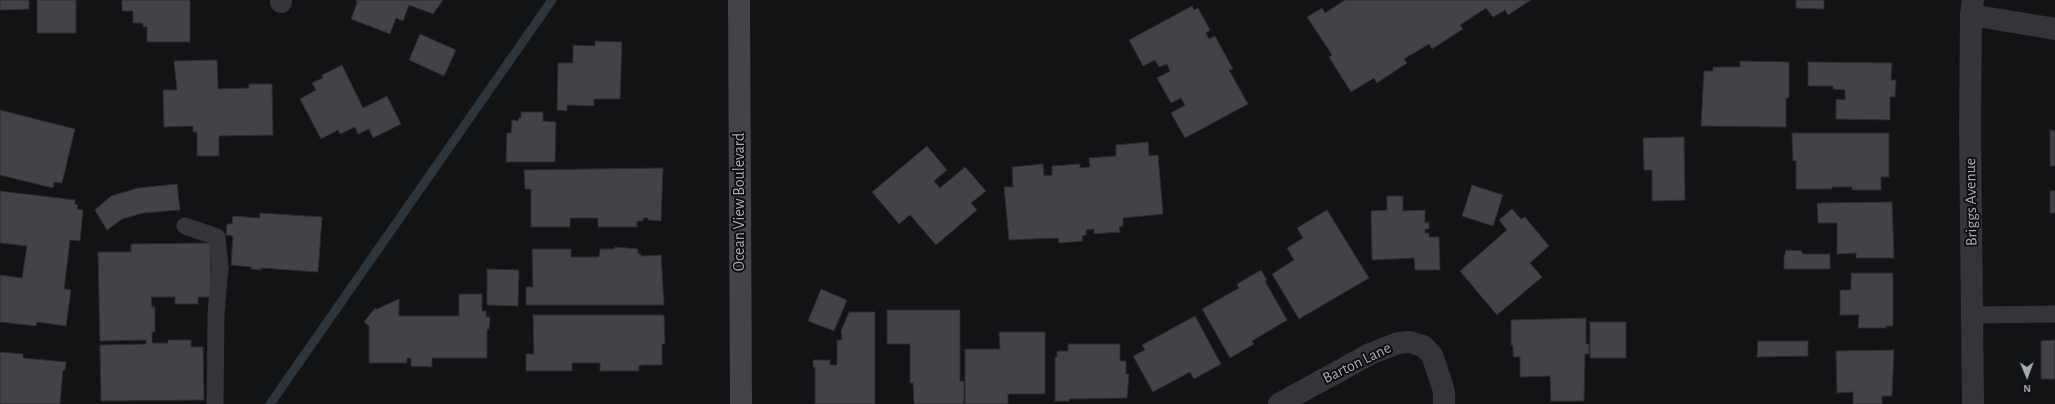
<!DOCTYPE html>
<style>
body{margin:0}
#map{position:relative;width:2055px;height:404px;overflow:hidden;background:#121314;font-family:"Alegreya Sans",sans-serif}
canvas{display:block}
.north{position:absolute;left:2007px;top:356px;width:40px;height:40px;-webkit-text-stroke:3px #0e0e0f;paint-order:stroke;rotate:179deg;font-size:11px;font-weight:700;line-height:16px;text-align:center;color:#a5aab3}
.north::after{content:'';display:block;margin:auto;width:14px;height:18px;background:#a5aab3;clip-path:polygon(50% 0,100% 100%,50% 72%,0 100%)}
</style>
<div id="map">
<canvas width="2055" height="404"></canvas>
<div class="north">N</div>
</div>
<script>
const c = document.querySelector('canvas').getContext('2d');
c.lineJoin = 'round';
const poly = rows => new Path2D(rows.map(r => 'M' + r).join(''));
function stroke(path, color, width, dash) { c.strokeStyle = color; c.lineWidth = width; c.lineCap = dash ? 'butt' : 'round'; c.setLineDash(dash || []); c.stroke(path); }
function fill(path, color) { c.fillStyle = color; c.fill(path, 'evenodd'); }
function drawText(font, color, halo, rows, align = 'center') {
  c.font = font + ' "Alegreya Sans",sans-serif'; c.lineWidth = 4; c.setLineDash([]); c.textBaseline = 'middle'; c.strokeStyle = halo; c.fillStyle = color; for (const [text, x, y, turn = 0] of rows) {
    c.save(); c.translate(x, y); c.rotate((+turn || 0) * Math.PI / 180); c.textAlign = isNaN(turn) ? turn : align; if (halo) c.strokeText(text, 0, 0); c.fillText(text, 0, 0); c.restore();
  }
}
stroke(poly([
 [270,404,552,0]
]), '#2d353c', 9);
const building = poly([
 [0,0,29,0,29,9,0,10,0,0],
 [37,0,76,0,76,33,37,33,37,0],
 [122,0,190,0,190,42,147,42,147,27,143,27,143,23,133,23,133,11,122,11,122,0],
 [356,0,443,0,433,14,409,5,403,21,396,18,390,34,351,19,357,3,356,0],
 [1345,0,1531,0,1508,15,1505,10,1493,17,1486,8,1460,25,1463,29,1432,49,1429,44,1404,59,1407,63,1377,83,1374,78,1351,92,1329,57,1332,55,1307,17,1322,8,1325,13,1345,0],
 [1796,0,1824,0,1824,9,1796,8,1796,0],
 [1192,6,1194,10,1198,8,1210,30,1206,33,1209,39,1215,36,1233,69,1229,70,1248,104,1185,138,1171,113,1185,105,1181,98,1171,103,1157,78,1170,71,1167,64,1159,67,1155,60,1143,66,1129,40,1192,6],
 [420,34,456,50,444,76,409,60,420,34],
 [595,41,622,42,620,99,594,99,594,106,567,105,567,111,557,110,558,63,573,63,573,45,595,46,595,41],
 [217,60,218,89,249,88,249,84,272,84,273,135,219,136,219,156,197,156,197,132,193,132,193,126,164,127,163,90,177,90,174,61,217,60],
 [1740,61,1789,62,1789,98,1786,98,1786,127,1701,126,1704,71,1713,71,1713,67,1740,67,1740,61],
 [1808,62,1892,63,1891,80,1896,80,1895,97,1890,97,1890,120,1836,119,1836,99,1845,100,1845,90,1833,89,1833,86,1808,86,1808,62],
 [342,65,363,108,387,96,401,124,373,138,369,129,358,134,355,127,340,134,338,130,321,139,300,99,316,90,312,83,323,78,322,75,342,65],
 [0,110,75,129,62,183,54,182,53,188,0,175,0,110],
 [521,112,543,112,543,121,556,122,555,162,506,162,507,133,511,133,512,120,518,121,519,118,521,118,521,112],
 [2050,130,2055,131,2055,166,2050,166,2050,130],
 [1792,133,1889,133,1889,177,1881,177,1881,190,1852,190,1852,187,1832,187,1832,189,1796,189,1796,161,1793,161,1792,133],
 [1684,137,1685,200,1652,201,1652,170,1644,170,1643,138,1684,137],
 [1148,142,1149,156,1158,155,1163,214,1123,218,1123,226,1119,227,1120,232,1094,234,1094,229,1086,230,1086,235,1082,236,1083,241,1059,243,1058,238,1009,240,1004,187,1013,187,1012,167,1043,164,1044,176,1052,175,1052,166,1080,164,1080,168,1090,167,1089,158,1116,156,1116,145,1148,142],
 [927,146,947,170,934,181,940,188,965,167,986,191,971,203,977,210,936,245,910,215,899,224,872,192,927,146],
 [663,168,661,221,648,220,648,218,643,218,643,221,637,221,637,227,598,227,598,218,570,218,570,227,531,227,531,189,525,189,524,170,663,168],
 [177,184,180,210,143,213,122,219,107,230,95,210,111,196,138,188,177,184],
 [1472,185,1503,195,1493,226,1462,216,1472,185],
 [0,191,75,200,75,204,78,205,77,209,83,210,80,241,70,240,64,289,71,290,66,326,37,322,36,326,0,322,0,275,22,278,27,246,0,243,0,191],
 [2050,191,2055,191,2055,213,2050,213,2050,191],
 [1387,196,1403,196,1403,211,1425,210,1425,223,1429,222,1429,229,1425,229,1425,233,1429,233,1429,237,1439,237,1440,270,1415,270,1414,258,1372,260,1371,211,1387,210,1387,196],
 [1892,202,1894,258,1856,258,1856,253,1837,254,1837,223,1818,223,1817,203,1892,202],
 [1512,209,1521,219,1525,217,1549,246,1530,263,1542,277,1497,315,1460,271,1507,230,1499,220,1512,209],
 [1327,210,1369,278,1299,319,1272,274,1294,260,1287,248,1303,238,1297,228,1327,210],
 [260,213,322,217,318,272,261,268,261,270,251,269,251,267,231,265,233,236,226,235,227,224,232,224,233,216,260,218,260,213],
 [210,243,211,297,198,297,198,304,175,304,175,297,151,297,152,307,155,307,155,332,152,332,152,343,168,343,168,340,191,340,191,347,203,347,204,400,101,401,100,345,146,344,146,340,100,341,98,252,131,252,131,244,210,243],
 [615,247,638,249,638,254,641,254,641,256,661,255,664,305,526,305,526,287,533,287,532,249,571,249,571,257,599,257,600,249,615,249,615,247],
 [1786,250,1802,251,1802,254,1830,254,1830,269,1784,269,1784,255,1785,255,1786,250],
 [487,269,519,270,518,306,487,305,487,269],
 [1261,270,1267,280,1265,281,1287,320,1252,341,1254,344,1230,358,1202,309,1239,288,1237,284,1261,270],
 [1851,273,1893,273,1893,326,1886,326,1886,328,1858,328,1859,315,1840,315,1840,290,1851,290,1851,273],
 [821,289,847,300,834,331,808,321,821,289],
 [459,294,482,294,482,311,486,311,486,317,490,317,489,329,487,329,487,358,432,358,432,367,411,366,411,358,407,358,407,363,369,363,369,326,364,322,375,308,377,309,399,299,399,316,459,316,459,294],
 [887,310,960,310,960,381,964,381,964,404,914,404,913,383,910,383,910,344,887,344,887,310],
 [849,312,875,312,875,404,815,404,815,367,813,367,813,360,830,360,830,365,837,365,837,340,842,340,841,331,849,312],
 [533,315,664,315,665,344,662,344,662,365,642,365,639,366,639,371,600,371,600,363,572,363,572,371,526,371,526,354,534,354,533,315],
 [1195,316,1221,364,1194,379,1190,372,1153,392,1133,356,1145,350,1142,345,1195,316],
 [1586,318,1586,344,1589,344,1589,354,1585,354,1584,401,1551,401,1550,376,1520,377,1520,357,1513,357,1513,345,1511,345,1511,320,1586,318],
 [1590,322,1626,322,1626,358,1590,358,1590,322],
 [999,332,1045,332,1045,394,1008,394,1008,404,965,404,965,349,1000,349,999,332],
 [2055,340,2055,379,2041,379,2041,341,2055,340],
 [1758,341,1808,341,1808,356,1757,357,1758,341],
 [1068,344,1120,344,1120,361,1126,361,1126,374,1129,374,1127,398,1069,399,1069,401,1055,401,1055,357,1057,357,1057,351,1068,351,1068,344],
 [1894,350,1892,396,1882,396,1882,404,1853,404,1853,392,1837,393,1836,351,1894,350],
 [0,352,23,354,23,358,66,362,65,370,63,370,60,404,0,404,0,352]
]);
fill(building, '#424347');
stroke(building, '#2d2d30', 1);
stroke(poly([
 [185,226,217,237,220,267,216,314,215,404],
 [1973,315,2055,314]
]), '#343539', 17);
stroke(poly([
 [1973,0,1971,15,1970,130,1973,404],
 [281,2,281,0],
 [1971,15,2055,29],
 [1279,404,1370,354,1398,343,1410,342,1423,346,1432,355,1444,391,1444,404]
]), '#343539', 22);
stroke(poly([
 [739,0,741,404]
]), '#424448', 22);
drawText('16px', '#a5aab3', '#0e0e0f', [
 ["Ocean View Boulevard",739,202,-90],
 ["Briggs Avenue",1971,202,-91],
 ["Barton Lane",1357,363,-26]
]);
</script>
